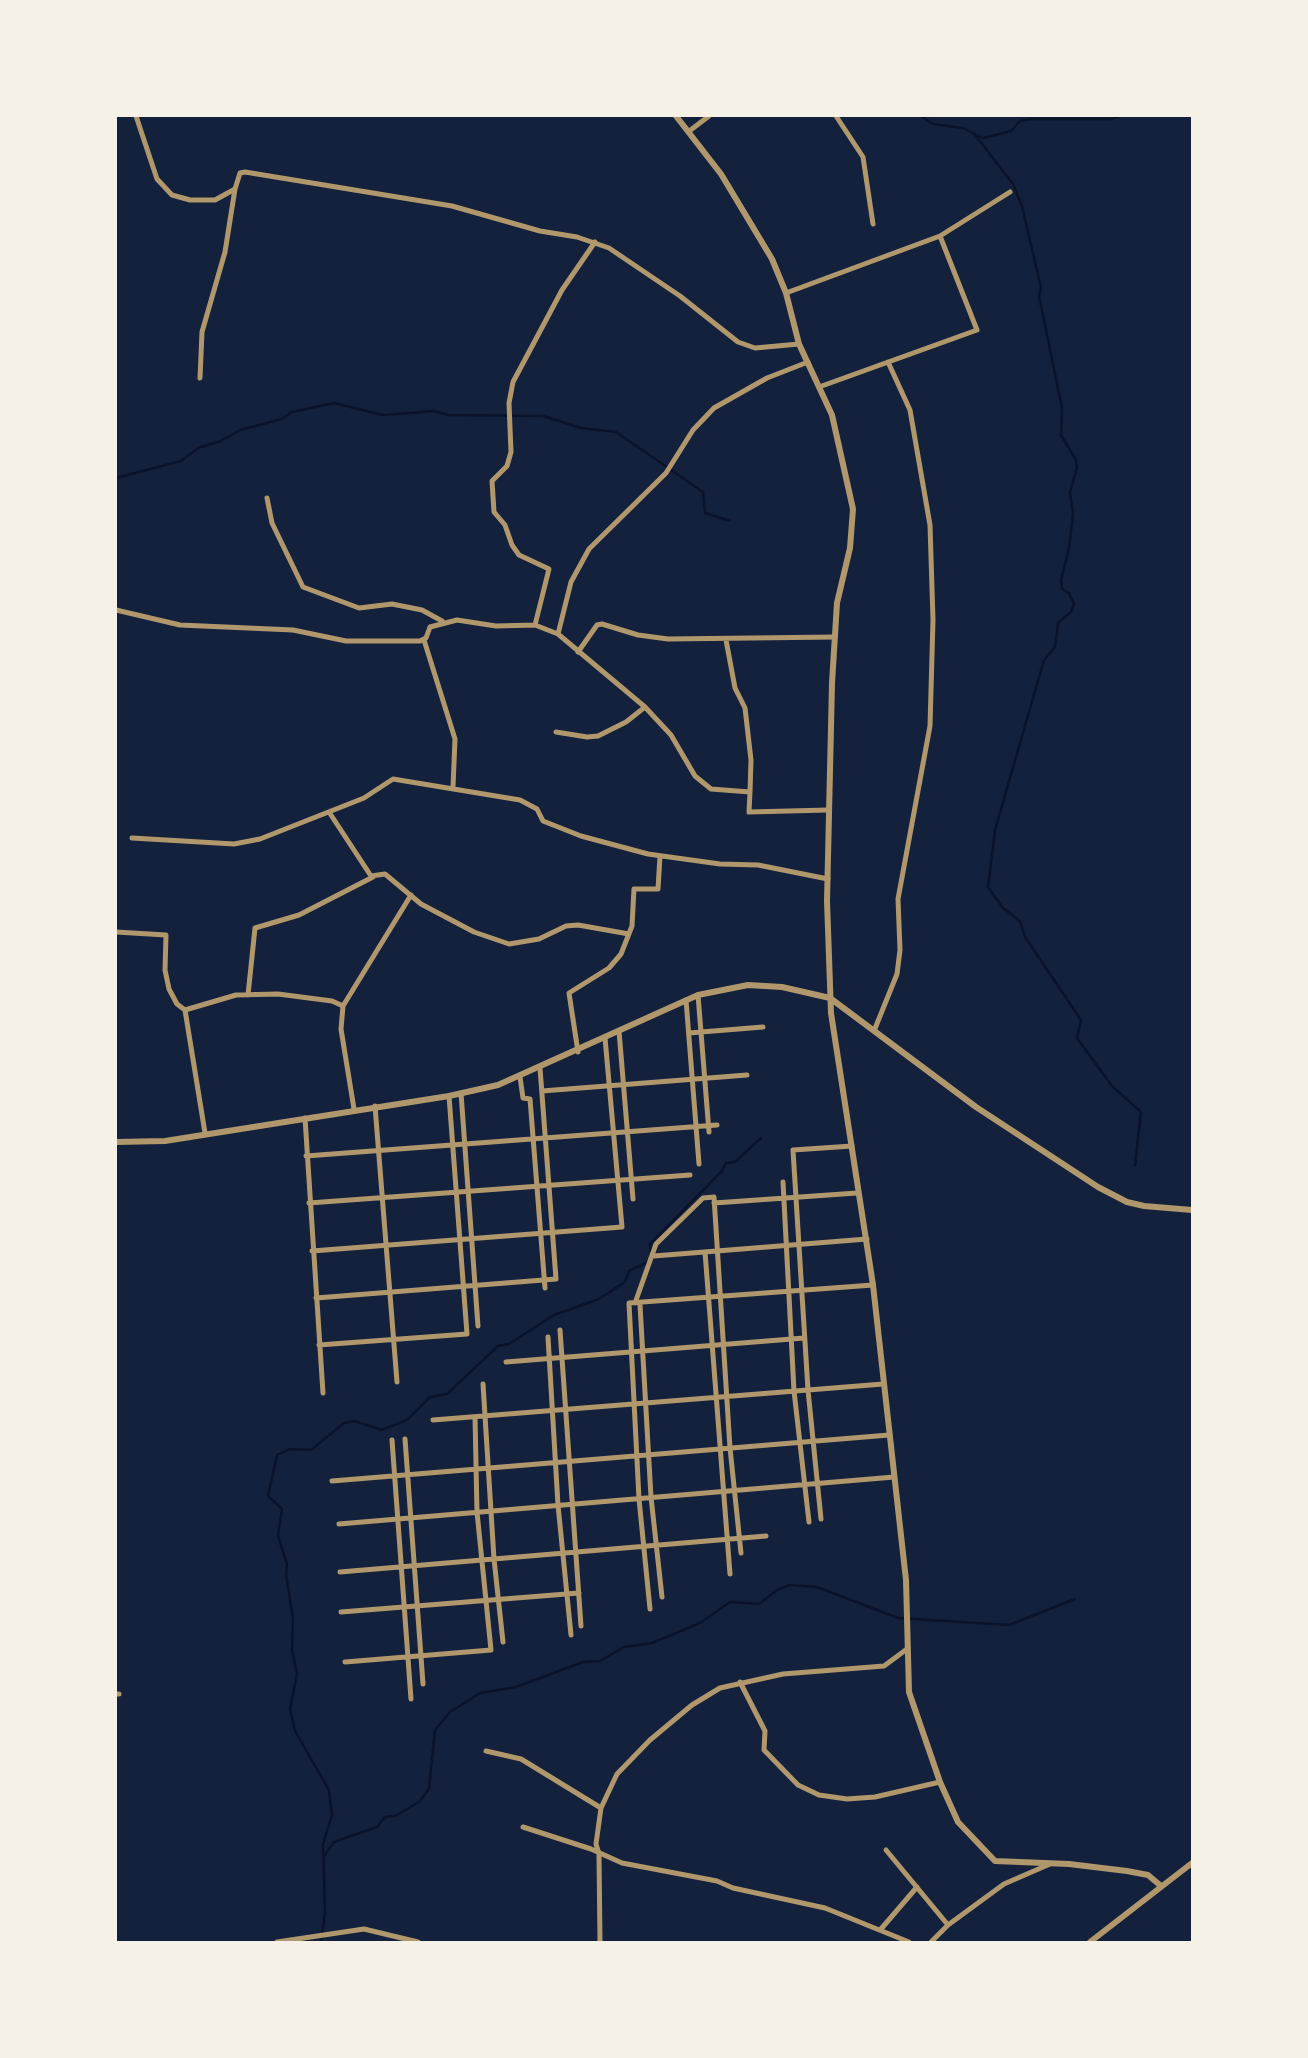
<!DOCTYPE html>
<style>
body{margin:0}
#map{position:relative;width:1308px;height:2058px;overflow:hidden;background:#14213d;font-family:"Varela Round",sans-serif}
canvas{display:block}
.frame{position:absolute;inset:0;border:117px solid #f6f1e7;pointer-events:none}
</style>
<div id="map">
<canvas width="1308" height="2058"></canvas>
<div class="frame"></div>
</div>
<script>
const c = document.querySelector('canvas').getContext('2d');
c.lineJoin = 'round';
const poly = rows => new Path2D(rows.map(r => 'M' + r).join(''));
function stroke(path, color, width, dash) { c.strokeStyle = color; c.lineWidth = width; c.lineCap = dash ? 'butt' : 'round'; c.setLineDash(dash || []); c.stroke(path); }
stroke(poly([
 [921,116,933,124,963,128,983,138,1011,131,1020,121,1032,119,1112,119,1119,116],
 [975,135,1013,184,1022,206,1041,288,1039,296,1062,408,1061,435,1076,460,1077,468,1070,492,1073,514,1069,548,1061,580,1062,589,1069,593,1074,604,1071,612,1058,623,1055,647,1044,660,995,830,988,887,1003,908,1020,921,1025,937,1081,1020,1077,1038,1112,1086,1141,1112,1135,1166],
 [116,478,181,461,198,448,221,441,240,430,282,419,292,412,334,403,383,415,434,411,448,415,543,416,581,428,616,432,703,492,705,513,730,521],
 [651,1253,650,1244,722,1171,726,1163,735,1162,761,1138],
 [325,1855,334,1842,377,1827,385,1817,395,1816,419,1802,429,1789,435,1730,450,1712,480,1693,516,1687,583,1662,600,1661,624,1647,652,1643,700,1623,730,1602,759,1604,777,1590,790,1585,817,1587,898,1618,1009,1625,1075,1599],
 [321,1942,325,1913,323,1844,332,1815,329,1790,295,1731,290,1709,297,1674,292,1650,293,1619,286,1574,287,1564,278,1536,282,1509,268,1496,277,1455,290,1449,311,1450,344,1423,354,1421,382,1430,407,1420,430,1397,447,1394,498,1346,509,1344,554,1315,599,1299,625,1282,629,1271,648,1262]
]), '#0b132b', 2.5);
stroke(poly([
 [136,116,157,179,172,195,190,200,215,200,235,189,240,173,245,172,452,206,540,231,577,237,609,248,680,296,738,342,755,348,799,344],
 [836,116,863,157,873,224],
 [688,132,709,116],
 [786,293,940,236,1010,192],
 [200,378,202,332,225,252,235,189],
 [819,387,977,330,940,236],
 [267,498,272,523,303,587,359,608,392,604,422,610,442,621],
 [116,610,180,625,293,630,346,641,420,641,426,638,430,627,457,620,496,626,535,625,558,634,645,707,671,735,695,776,711,789,750,792,749,812,828,810],
 [535,625,549,569,519,555,512,545,505,525,494,512,492,481,507,466,511,452,509,403,513,382,562,290,595,242],
 [558,634,571,582,589,549,666,473,693,430,714,408,767,378,808,362],
 [424,640,455,739,453,787],
 [726,640,735,688,745,708,751,760,750,792],
 [578,652,597,625,602,624,638,635,668,639,835,637],
 [556,732,587,737,598,736,626,722,645,707],
 [329,812,371,876,385,874,421,904,474,932,509,944,539,939,566,926,578,925,629,934],
 [132,838,234,844,260,839,364,798,393,779,520,800,537,809,543,821,581,836,648,854,720,864,758,865,828,879],
 [116,932,166,935,165,970,169,989,177,1004,185,1010,205,1133],
 [248,995,255,928,299,915,373,877],
 [698,995,709,1132],
 [686,1000,699,1164],
 [185,1010,236,995,278,994,332,1001,343,1006],
 [619,1031,633,1199],
 [874,1031,897,974,900,950,898,899,930,726,933,620,930,525,910,410,888,362],
 [689,1033,763,1027],
 [578,1052,569,993,609,968,621,954,632,926,634,889,658,889,660,856],
 [520,1077,523,1098,530,1099,545,1288],
 [542,1091,747,1075],
 [461,1093,478,1326],
 [375,1106,397,1382],
 [354,1109,341,1029,343,1006,411,895],
 [305,1118,323,1393],
 [306,1156,717,1125],
 [783,1182,794,1391,809,1522],
 [309,1203,690,1175],
 [714,1203,857,1193],
 [312,1251,622,1227,605,1038],
 [705,1252,730,1574],
 [654,1256,867,1239],
 [316,1298,556,1279,540,1068],
 [635,1303,656,1244,703,1198,714,1197,730,1448,741,1553],
 [640,1305,651,1497,662,1597],
 [560,1330,581,1626],
 [548,1337,558,1505,571,1635],
 [319,1345,467,1334,449,1096],
 [506,1362,804,1338],
 [483,1384,494,1559,503,1642],
 [433,1420,883,1384],
 [405,1439,423,1684],
 [392,1440,411,1699],
 [332,1481,889,1435],
 [821,1519,808,1390,793,1150,852,1146],
 [339,1524,894,1477],
 [340,1572,766,1536],
 [650,1609,639,1499,629,1303,873,1285],
 [341,1612,579,1593],
 [345,1662,491,1650,477,1512,475,1417],
 [740,1682,765,1731,764,1750,798,1785,819,1795,847,1799,875,1797,940,1782],
 [116,1694,119,1694],
 [486,1751,521,1759,601,1808],
 [523,1827,591,1849,622,1863,717,1881,733,1888,825,1908,909,1942],
 [886,1850,948,1925],
 [881,1929,917,1887],
 [277,1942,364,1929,418,1942],
 [600,1942,599,1854,596,1844,601,1808,617,1774,650,1740,692,1705,720,1688,783,1674,884,1666,907,1649],
 [931,1942,948,1925,1004,1884,1050,1864]
]), '#b1986c', 5);
stroke(poly([
 [676,116,721,174,772,259,786,293,799,344,832,415,853,509,850,548,837,603,832,683,827,901,831,1013,873,1285,906,1580,909,1692,940,1782,958,1822,995,1861,1069,1864,1127,1871,1148,1875,1161,1886],
 [116,1142,165,1141,449,1096,498,1085,698,995,748,985,782,987,830,998,976,1107,1098,1187,1127,1202,1144,1206,1192,1210],
 [1090,1942,1192,1863]
]), '#b1986c', 6);
</script>
